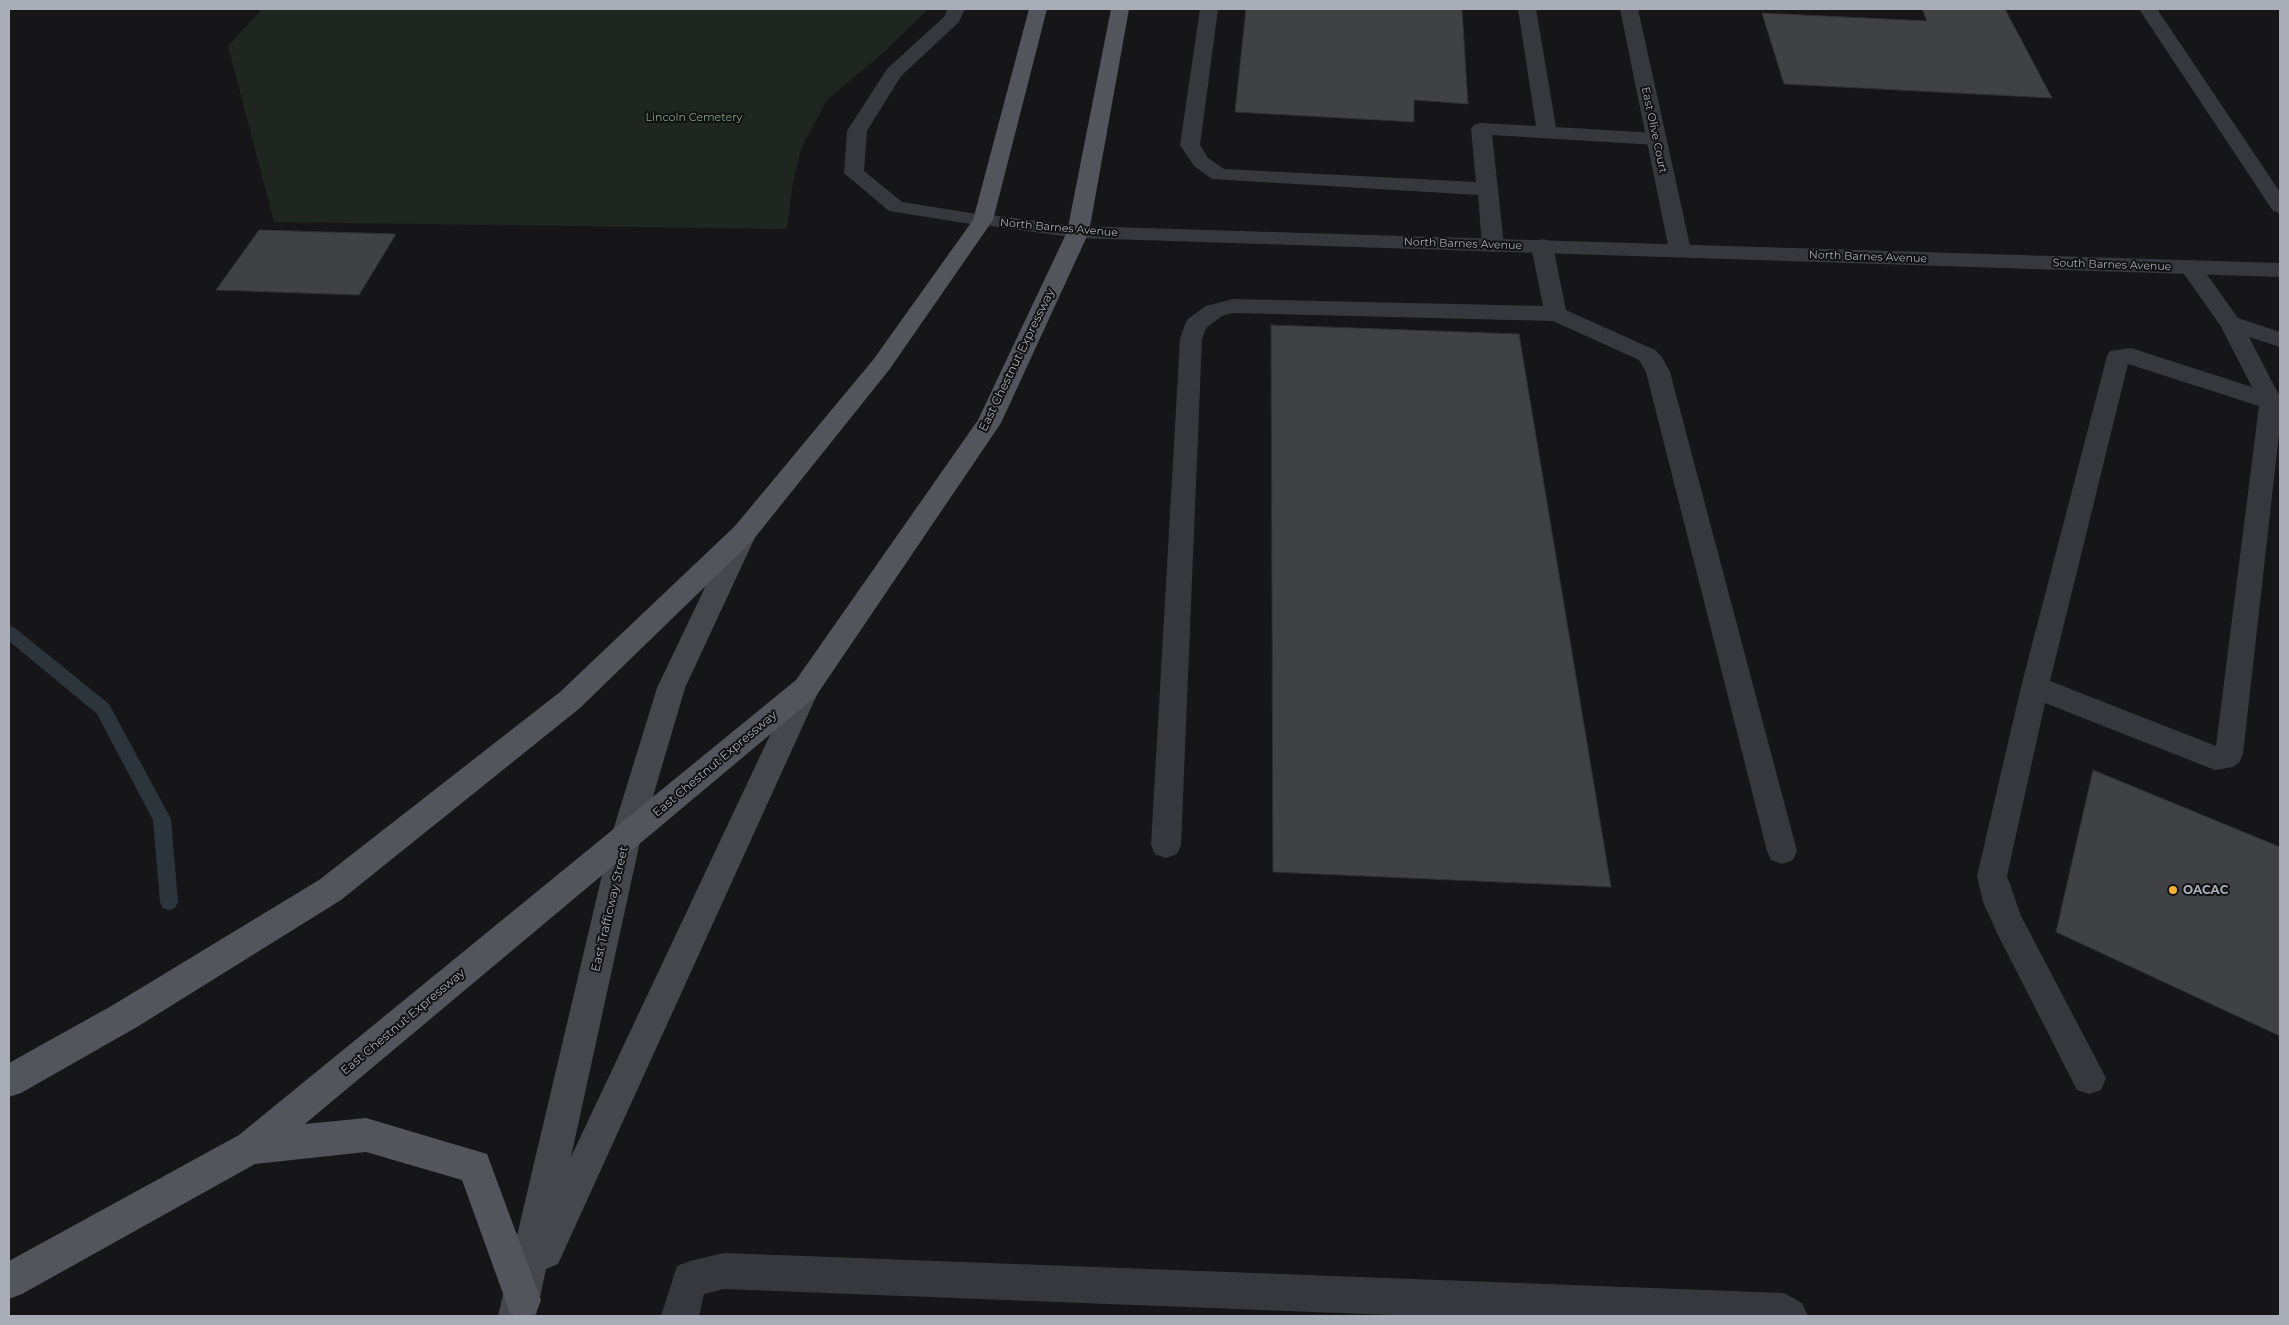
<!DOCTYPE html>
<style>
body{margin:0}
#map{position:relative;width:2289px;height:1325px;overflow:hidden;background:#161618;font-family:Montserrat,sans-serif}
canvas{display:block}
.frame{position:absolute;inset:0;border:10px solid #a8adb8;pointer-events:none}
</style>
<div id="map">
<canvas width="2289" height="1325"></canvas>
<div class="frame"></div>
</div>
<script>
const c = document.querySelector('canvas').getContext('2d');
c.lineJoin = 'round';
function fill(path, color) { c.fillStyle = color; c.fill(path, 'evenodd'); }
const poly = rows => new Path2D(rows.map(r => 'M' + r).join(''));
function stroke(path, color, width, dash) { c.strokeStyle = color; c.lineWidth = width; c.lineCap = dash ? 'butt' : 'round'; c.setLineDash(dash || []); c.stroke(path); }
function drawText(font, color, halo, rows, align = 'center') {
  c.font = font + ' Montserrat,sans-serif'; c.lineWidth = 4; c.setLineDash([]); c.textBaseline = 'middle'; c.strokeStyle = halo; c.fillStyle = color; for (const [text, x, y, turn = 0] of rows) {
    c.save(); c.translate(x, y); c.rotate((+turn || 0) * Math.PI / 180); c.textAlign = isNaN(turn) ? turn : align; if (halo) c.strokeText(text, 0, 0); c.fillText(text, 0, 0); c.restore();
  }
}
fill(poly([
 [262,9,928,9,883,53,827,100,801,149,793,182,787,229,274,222,228,46]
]), '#1e261f');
fill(poly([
 [9,626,15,628,109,704,171,819,178,902,175,908,169,910,163,908,160,902,153,820,97,714,9,641,9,626]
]), '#2c353c');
const building = poly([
 [1246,9,1462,9,1468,104,1414,100,1414,122,1235,112,1246,9],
 [1922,9,2005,9,2052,98,1784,84,1762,13,1927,21,1922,9],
 [259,230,396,234,359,295,216,290,259,230],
 [1271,325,1519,334,1611,887,1273,872,1271,325],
 [2093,770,2280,847,2280,1036,2056,932,2093,770]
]);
fill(building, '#404145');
stroke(building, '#303034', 1);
fill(poly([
 [1200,9,1218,9,1200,145,1208,158,1224,169,1476,182,1471,129,1474,125,1481,123,1536,126,1518,9,1536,9,1556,127,1656,133,1663,135,1666,139,1663,143,1656,145,1492,135,1504,245,1501,250,1493,252,1485,250,1482,245,1478,195,1212,179,1194,166,1180,145,1200,9],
 [2139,9,2157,9,2280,192,2280,213,2273,211,2139,9],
 [1542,239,1550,241,1553,246,1566,310,1655,350,1662,357,1670,372,1797,851,1793,860,1782,864,1771,860,1767,851,1646,372,1639,360,1553,321,1233,313,1222,316,1206,328,1202,339,1181,845,1177,854,1166,858,1155,854,1151,845,1180,339,1185,324,1188,319,1206,306,1233,299,1543,306,1531,246,1534,241,1542,239],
 [2190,260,2198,262,2238,318,2280,332,2280,347,2249,337,2280,397,2280,425,2243,754,2239,763,2233,767,2215,770,2045,703,2007,876,2021,916,2106,1078,2101,1090,2089,1094,2077,1090,1998,935,1983,902,1977,876,2021,687,2107,356,2110,351,2131,348,2252,387,2220,325,2179,267,2182,262,2190,260],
 [2128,364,2259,406,2216,746,2050,681,2128,364],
 [724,1253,1784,1293,1802,1303,1808,1316,1416,1316,724,1289,704,1294,699,1316,661,1316,677,1266,690,1261,724,1253]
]), '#37383d');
fill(poly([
 [947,9,965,9,959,22,901,76,867,131,864,171,902,202,990,216,993,220,990,224,983,226,889,211,844,173,847,131,887,69,945,16,947,9],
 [1620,9,1638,9,1691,250,1688,255,1680,257,1672,255,1669,250,1620,9]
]), '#37383d');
fill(poly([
 [983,214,1078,226,2280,263,2280,277,1078,238,976,224,973,220,976,216,983,214]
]), '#37383d');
fill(poly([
 [744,524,753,526,757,533,685,688,641,837,571,1157,796,680,806,677,816,680,820,688,558,1264,546,1269,536,1316,498,1316,611,837,657,688,731,533,735,526,744,524]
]), '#45474d');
fill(poly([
 [1029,9,1047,9,993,220,889,370,753,540,580,708,341,900,137,1027,21,1093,9,1097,9,1063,113,1005,319,880,560,692,735,526,873,360,973,220,1029,9],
 [1111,9,1129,9,1089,232,1001,423,816,696,305,1124,366,1118,487,1154,541,1300,536,1313,528,1316,518,1316,510,1313,462,1180,366,1152,255,1164,22,1294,9,1299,9,1261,239,1135,796,680,978,420,1067,232,1111,9]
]), '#53555c');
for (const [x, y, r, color] of [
 [2173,890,5,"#f2b134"]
]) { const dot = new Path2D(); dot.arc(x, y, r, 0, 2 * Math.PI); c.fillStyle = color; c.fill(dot); stroke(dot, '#111113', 2); }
drawText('11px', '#7fa381', '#111113', [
 ["Lincoln Cemetery",694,118]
]);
drawText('11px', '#a8adb8', '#111113', [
 ["East Olive Court",1654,130,78],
 ["North Barnes Avenue",1059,228,5],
 ["North Barnes Avenue",1463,244,2],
 ["North Barnes Avenue",1868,257,2],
 ["South Barnes Avenue",2112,265,2]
]);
drawText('12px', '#a8adb8', '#111113', [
 ["East Chestnut Expressway",1017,360,-64],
 ["East Chestnut Expressway",715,764,-40],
 ["East Trafficway Street",610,909,-77],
 ["East Chestnut Expressway",403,1022,-40]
]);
drawText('bold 12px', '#a8adb8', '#111113', [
 ["OACAC",2183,890]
], 'left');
</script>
